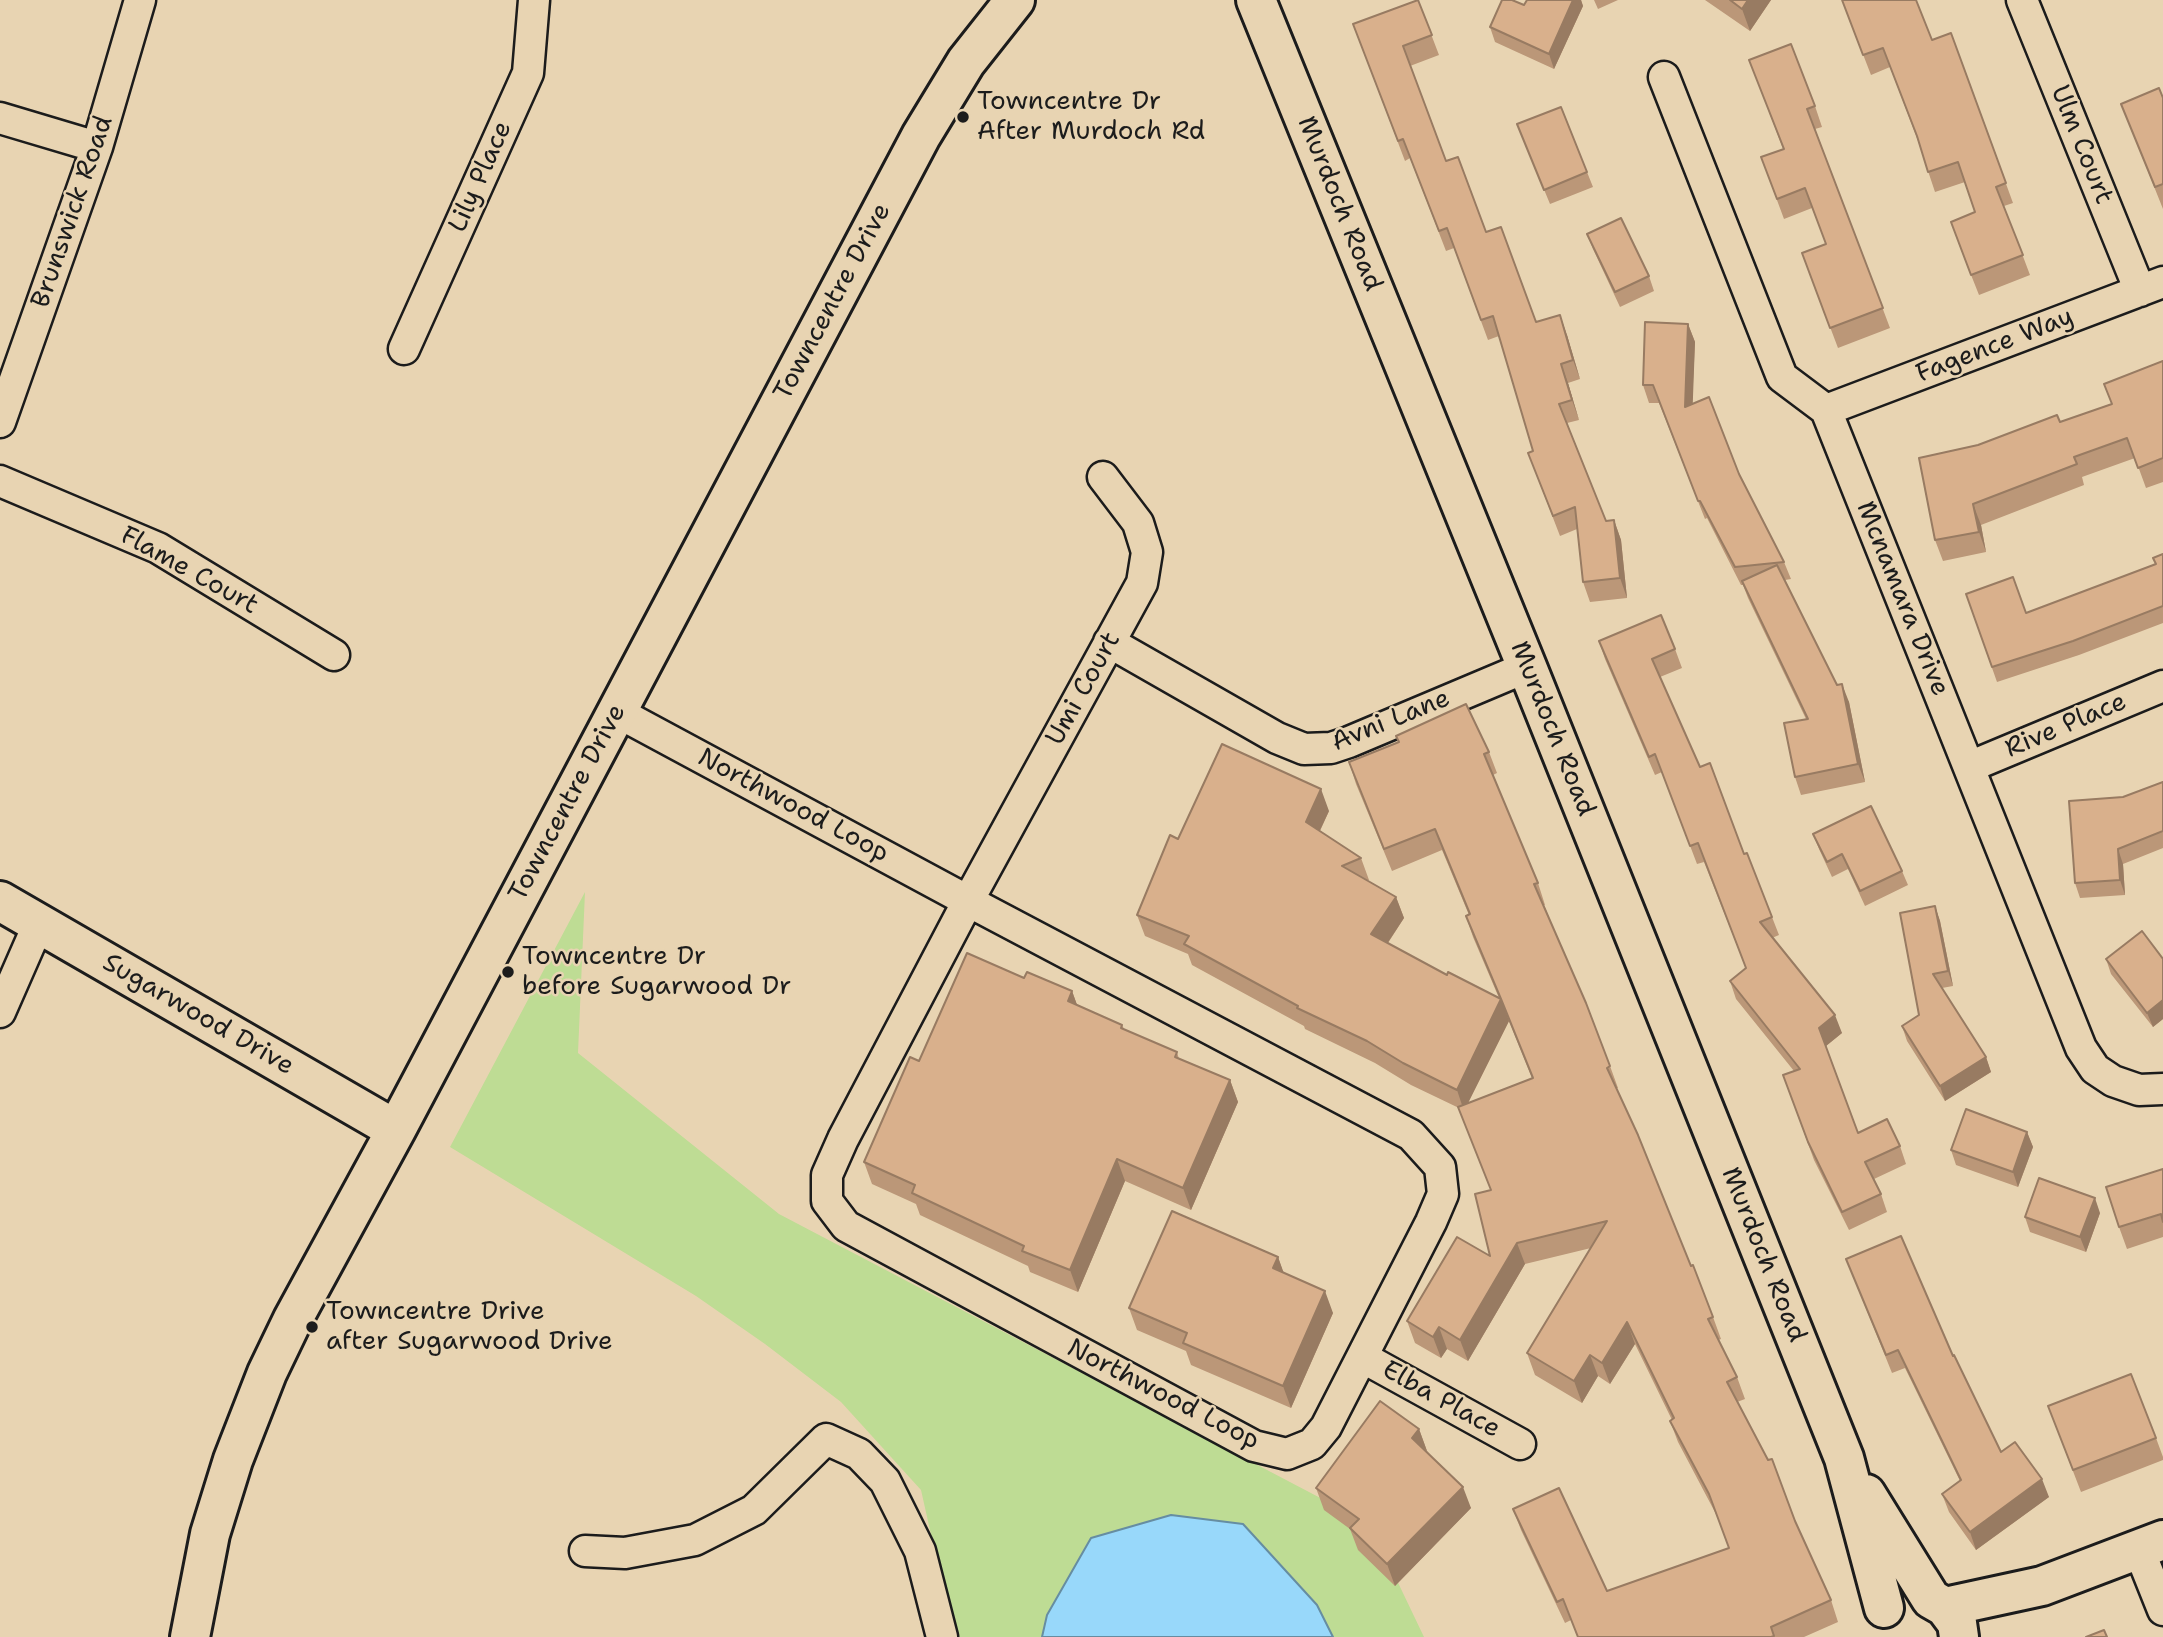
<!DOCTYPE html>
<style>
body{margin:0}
canvas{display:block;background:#e8d4b2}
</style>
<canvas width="2163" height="1637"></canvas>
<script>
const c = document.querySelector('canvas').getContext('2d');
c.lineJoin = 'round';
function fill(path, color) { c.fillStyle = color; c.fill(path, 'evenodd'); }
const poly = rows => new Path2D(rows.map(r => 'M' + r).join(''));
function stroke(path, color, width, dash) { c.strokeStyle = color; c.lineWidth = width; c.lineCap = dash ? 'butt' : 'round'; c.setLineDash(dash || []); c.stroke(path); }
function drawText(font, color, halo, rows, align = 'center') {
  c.font = font + ' "Shantell Sans",sans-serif'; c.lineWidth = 5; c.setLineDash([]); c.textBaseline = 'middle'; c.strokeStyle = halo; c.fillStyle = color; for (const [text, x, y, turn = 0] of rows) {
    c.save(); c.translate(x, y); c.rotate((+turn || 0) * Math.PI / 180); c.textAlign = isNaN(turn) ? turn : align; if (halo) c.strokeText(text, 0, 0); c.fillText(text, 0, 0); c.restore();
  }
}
fill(poly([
 [585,892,578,1053,779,1214,1370,1524,1424,1637,954,1637,921,1490,841,1402,765,1344,696,1296,450,1147]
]), '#bedc94');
const water = poly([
 [1171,1515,1243,1524,1317,1605,1333,1637,1042,1637,1047,1615,1091,1538,1171,1515]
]);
fill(water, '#98d8fa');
stroke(water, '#668da1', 2);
const street = poly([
 [2022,0,2140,291],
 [1664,77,1782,377,1826,410,2081,1048,2095,1069,2113,1081,2139,1090,2163,1089],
 [0,118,97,147],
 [404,349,528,73,534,0],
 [1826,410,2163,282],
 [0,422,97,147,140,0],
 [0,481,158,548,334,655],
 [1109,642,1277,738,1304,749,1331,748,1349,742,1527,667],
 [617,712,968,901,1411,1135,1440,1167,1443,1194,1431,1222,1326,1427,1312,1444,1287,1454,1254,1446,846,1226,827,1201,827,1175,843,1139,968,901,1142,583,1147,552,1138,523,1103,477],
 [1969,767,2163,686],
 [0,1012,39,923],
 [1362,1357,1520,1444],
 [2139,1550,2163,1610],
 [585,1551,625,1553,695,1540,754,1510,826,1439,859,1454,885,1481,920,1551,942,1637]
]);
const secondary = poly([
 [1256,0,1527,667,1844,1458,1884,1608],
 [0,901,396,1130],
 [1866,1494,1931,1599,1945,1607,1957,1623,1959,1637],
 [1945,1607,2042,1586,2163,1540],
 [190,1637,210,1534,233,1460,267,1373,293,1319,396,1130,921,136,966,62,1015,0]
]);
stroke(street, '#1c1c1c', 35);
stroke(secondary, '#1c1c1c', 44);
stroke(street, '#e8d4b2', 30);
stroke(secondary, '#e8d4b2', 38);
fill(poly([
 [1418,0,1439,55,1410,66,1446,161,1536,322,1567,335,1580,379,1568,383,1579,420,1567,423,1606,521,1614,520,1621,540,1627,598,1590,602,1583,582,1577,529,1560,536,1528,453,1533,451,1499,336,1488,340,1454,248,1446,251,1410,158,1405,161,1353,24],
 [1527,0,1581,0,1583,6,1554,69,1495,42,1490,27,1524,5],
 [1594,0,1618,0,1598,9],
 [1705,0,1771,0,1750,31],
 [1842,0,1932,40,1951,33,2013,203,2004,206,2030,275,1979,295,1958,242,1975,212,1965,182,1935,192,1918,141,1890,67,1871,75],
 [1757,80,1815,106,1822,127,1815,129,1890,328,1838,348,1802,253,1826,244,1812,208,1784,219,1761,157,1783,149],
 [2163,98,2163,209,2121,104],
 [1517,124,1587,172,1593,187,1550,204],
 [1587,234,1649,276,1654,291,1620,307,1593,249],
 [1688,324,1695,342,1692,404,1739,474,1784,562,1791,579,1785,580,1837,685,1849,702,1865,782,1801,795,1795,777,1806,719,1748,598,1743,585,1741,585,1707,518,1705,519,1659,403,1649,403,1643,385],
 [2163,361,2163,482,2146,488,2135,458,2082,477,2084,485,1981,525,1986,552,1943,561,1935,540,1978,445,2060,422,2111,404],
 [2163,554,2163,623,2079,655,1997,682,1966,594,2026,613,2156,564],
 [1599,641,1675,649,1682,668,1660,677,1700,767,1744,854,1747,853,1779,935,1772,938,1842,1033,1826,1046,1858,1133,1900,1146,1906,1164,1874,1179,1881,1194,1887,1212,1849,1230,1814,1160,1783,1075,1794,1071,1736,999,1730,981,1746,968,1704,862,1697,864,1662,772,1655,775,1605,659],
 [1396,736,1489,752,1497,773,1493,775,1538,883,1545,905,1544,905,1610,1066,1618,1088,1616,1088,1713,1317,1721,1339,1718,1340,1737,1377,1745,1399,1737,1402,1795,1521,1831,1600,1838,1622,1804,1637,1578,1637,1571,1620,1565,1623,1521,1530,1513,1509,1607,1591,1729,1548,1717,1516,1678,1442,1670,1421,1672,1420,1635,1344,1610,1384,1598,1376,1582,1403,1535,1375,1527,1353,1591,1248,1525,1264,1468,1361,1447,1349,1441,1358,1415,1343,1407,1321,1490,1256,1491,1190,1459,1108,1411,1085,1375,1063,1305,1029,1304,1026,1192,965,1188,954,1145,936,1137,915,1178,839,1329,811,1320,831,1361,858,1369,880,1367,880,1396,897,1404,918,1388,943,1447,975,1499,998,1473,937,1466,916,1469,915,1442,850,1392,871,1356,784,1349,762,1399,743],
 [1509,1021,1532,1078,1468,1103],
 [2163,782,2163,848,2123,864,2125,895,2080,898,2075,883,2123,797],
 [1813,834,1902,871,1908,885,1865,906,1848,869,1832,877,1819,849],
 [1935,906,1940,921,1953,986,1942,988,1986,1057,1991,1072,1945,1101,1907,1041,1902,1026,1919,1015],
 [2106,959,2163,959,2163,1019,2153,1027,2111,974],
 [1024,978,1072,991,1077,1005,1122,1025,1124,1029,1177,1052,1179,1059,1230,1080,1238,1102,1191,1210,1125,1181,1078,1292,1030,1272,1028,1266,920,1215,916,1204,872,1184,864,1162,919,1061],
 [2027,1132,2033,1147,2018,1187,1956,1165,1951,1150],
 [2163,1169,2163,1237,2127,1249,2119,1227],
 [2100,1213,2086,1252,2030,1232,2025,1217],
 [1278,1257,1283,1272,1333,1313,1291,1408,1191,1365,1186,1351,1137,1330,1129,1308],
 [1846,1259,1953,1356,2001,1452,2049,1497,1976,1550,1949,1512,1942,1494,1960,1481,1905,1368,1892,1373],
 [2048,1406,2156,1438,2163,1457,2163,1460,2081,1492],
 [1419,1429,1427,1451,1471,1508,1395,1586,1358,1550,1350,1529,1324,1510,1316,1488]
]), '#bb9778');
fill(poly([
 [1573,0,1581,0,1583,6,1554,69,1549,54],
 [1748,0,1771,0,1750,31,1742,9],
 [1560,315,1567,335,1580,379,1573,360],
 [1688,324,1695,342,1692,424,1685,407],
 [1561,364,1568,383,1579,420,1572,400],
 [1973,504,1981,525,1986,552,1979,532],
 [1614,520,1621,540,1627,598,1620,578],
 [1842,684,1849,702,1865,782,1858,764],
 [1321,789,1329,811,1314,843,1306,822],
 [2118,849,2123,864,2125,895,2120,880],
 [1396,897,1404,918,1379,956,1371,934],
 [1935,906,1940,921,1953,986,1948,971],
 [1072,991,1080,1013,1068,1001],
 [1501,999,1509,1021,1464,1111,1457,1090],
 [2163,1000,2163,1019,2153,1027,2147,1013],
 [1835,1015,1842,1033,1826,1046,1819,1028],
 [1986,1057,1991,1072,1945,1101,1940,1086],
 [1230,1080,1238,1102,1191,1210,1183,1188],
 [2027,1132,2033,1147,2018,1187,2013,1172],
 [1117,1159,1125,1181,1078,1292,1070,1270],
 [2095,1198,2100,1213,2086,1252,2080,1237],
 [1517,1243,1525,1264,1468,1361,1460,1340],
 [1278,1257,1286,1279,1273,1268],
 [1325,1291,1333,1313,1291,1408,1283,1386],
 [1627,1322,1635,1344,1610,1384,1602,1363],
 [1439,1327,1447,1349,1441,1358,1433,1337],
 [1590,1355,1598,1376,1582,1403,1574,1381],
 [1419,1429,1427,1451,1412,1438],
 [2042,1479,2049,1497,1976,1550,1970,1532],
 [1463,1487,1471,1508,1395,1586,1387,1564]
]), '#987b62');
const building = poly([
 [1418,0,1432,35,1403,46,1446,161,1458,157,1486,232,1501,227,1536,322,1560,315,1573,360,1561,364,1572,400,1559,404,1606,521,1614,520,1620,578,1583,582,1575,507,1553,516,1528,453,1533,451,1493,316,1481,320,1447,228,1439,231,1403,139,1398,141,1353,24,1418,0],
 [1502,0,1512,0,1524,5,1527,0,1573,0,1549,54,1490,27,1502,0],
 [1730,0,1748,0,1742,9,1730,0],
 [1842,0,1916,0,1932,40,1951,33,2006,183,1996,187,2023,255,1971,275,1951,222,1975,212,1958,162,1928,172,1917,136,1883,48,1863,55,1842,0],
 [1791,44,1815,106,1807,109,1883,308,1830,328,1802,253,1826,244,1805,188,1777,199,1761,157,1784,149,1749,60,1791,44],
 [2159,88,2163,98,2163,184,2155,187,2121,104,2159,88],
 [1561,107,1587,172,1544,190,1517,124,1561,107],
 [1621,218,1649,276,1615,292,1587,234,1621,218],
 [1645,322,1688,324,1685,407,1709,397,1739,474,1784,562,1735,567,1700,501,1698,501,1653,385,1643,385,1645,322],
 [2163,361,2163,458,2138,468,2127,438,2074,457,2077,464,1973,504,1979,532,1935,540,1919,458,1978,445,2057,415,2060,422,2112,404,2104,384,2163,361],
 [2163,554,2163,606,2073,641,1992,667,1966,594,2013,577,2026,613,2156,564,2153,558,2163,554],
 [1777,565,1837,685,1842,684,1858,764,1795,777,1784,723,1808,719,1742,581,1777,565],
 [1661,615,1675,649,1652,659,1700,767,1710,763,1744,854,1747,853,1772,917,1760,922,1835,1015,1819,1028,1858,1133,1887,1119,1900,1146,1865,1162,1881,1194,1842,1212,1808,1142,1783,1075,1800,1069,1730,981,1746,968,1698,843,1690,846,1655,754,1649,757,1599,641,1661,615],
 [1466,704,1489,752,1484,754,1538,883,1534,884,1586,1003,1610,1066,1607,1068,1638,1135,1691,1266,1693,1265,1713,1317,1708,1319,1737,1377,1727,1382,1768,1460,1772,1459,1795,1521,1831,1600,1771,1627,1774,1636,1771,1637,1578,1637,1563,1599,1557,1602,1513,1509,1559,1488,1607,1591,1729,1548,1709,1494,1670,1421,1674,1418,1627,1322,1602,1363,1590,1355,1574,1381,1527,1353,1607,1221,1517,1243,1460,1340,1439,1327,1433,1337,1407,1321,1457,1237,1490,1256,1475,1194,1491,1190,1458,1107,1533,1078,1501,999,1457,1090,1403,1063,1367,1041,1297,1008,1298,1006,1184,944,1189,936,1137,915,1170,835,1178,839,1222,744,1321,789,1306,822,1361,858,1342,866,1396,897,1371,934,1447,975,1448,972,1501,999,1466,916,1470,914,1435,829,1384,849,1349,762,1399,742,1396,736,1466,704],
 [2163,782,2163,831,2118,849,2120,880,2075,883,2069,801,2123,797,2163,782],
 [1871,806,1902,871,1860,891,1842,854,1827,862,1813,834,1871,806],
 [1935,906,1948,971,1933,974,1986,1057,1940,1086,1902,1026,1919,1015,1900,913,1935,906],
 [2142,931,2163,959,2163,1000,2147,1013,2106,959,2142,931],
 [967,953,1024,978,1027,972,1072,991,1068,1001,1122,1025,1121,1028,1177,1052,1175,1057,1230,1080,1183,1188,1117,1159,1070,1270,1022,1251,1024,1246,912,1193,915,1185,864,1162,910,1057,919,1061,967,953],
 [1966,1109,2027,1132,2013,1172,1951,1150,1966,1109],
 [2163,1169,2163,1222,2161,1214,2119,1227,2106,1187,2163,1169],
 [2039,1178,2095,1198,2080,1237,2025,1217,2039,1178],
 [1172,1211,1278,1257,1273,1268,1325,1291,1283,1386,1183,1343,1187,1333,1129,1308,1172,1211],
 [1901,1236,1953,1356,1954,1355,2001,1452,2015,1442,2042,1479,1970,1532,1942,1494,1961,1480,1898,1350,1886,1355,1846,1259,1901,1236],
 [2131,1374,2156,1438,2073,1470,2048,1406,2131,1374],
 [1380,1401,1419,1429,1412,1438,1463,1487,1387,1564,1350,1528,1359,1519,1316,1488,1380,1401],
 [2104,1630,2107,1637,2086,1637,2104,1630]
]);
fill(building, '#d9b08c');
stroke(building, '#987b62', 2);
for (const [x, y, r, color] of [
 [963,117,7,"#1c1c1c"],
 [508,972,7,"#1c1c1c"],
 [312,1327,7,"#1c1c1c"]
]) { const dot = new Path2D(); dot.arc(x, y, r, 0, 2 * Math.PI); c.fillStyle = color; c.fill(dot); stroke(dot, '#e8d4b2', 2.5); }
drawText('26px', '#1c1c1c', '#e8d4b2', [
 ["Towncentre Dr",977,102],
 ["After Murdoch Rd",977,132],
 ["Towncentre Dr",522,957],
 ["before Sugarwood Dr",522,987],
 ["Towncentre Drive",326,1312],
 ["after Sugarwood Drive",326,1342]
], 'left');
drawText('26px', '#1c1c1c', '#e8d4b2', [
 ["Ulm Court",2081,145,68],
 ["Lily Place",481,177,-66],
 ["Murdoch Road",1339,204,68],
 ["Brunswick Road",73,212,-71],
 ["Towncentre Drive",833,302,-62],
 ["Fagence Way",1995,346,-21],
 ["Flame Court",189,571,29],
 ["Mcnamara Drive",1902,599,68],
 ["Umi Court",1084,689,-61],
 ["Avni Lane",1391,721,-22],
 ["Rive Place",2066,726,-23],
 ["Murdoch Road",1552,729,68],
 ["Towncentre Drive",568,803,-62],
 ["Northwood Loop",793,806,28],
 ["Sugarwood Drive",198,1015,30],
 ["Murdoch Road",1763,1255,68],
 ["Northwood Loop",1163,1395,27],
 ["Elba Place",1441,1400,29]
]);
</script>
